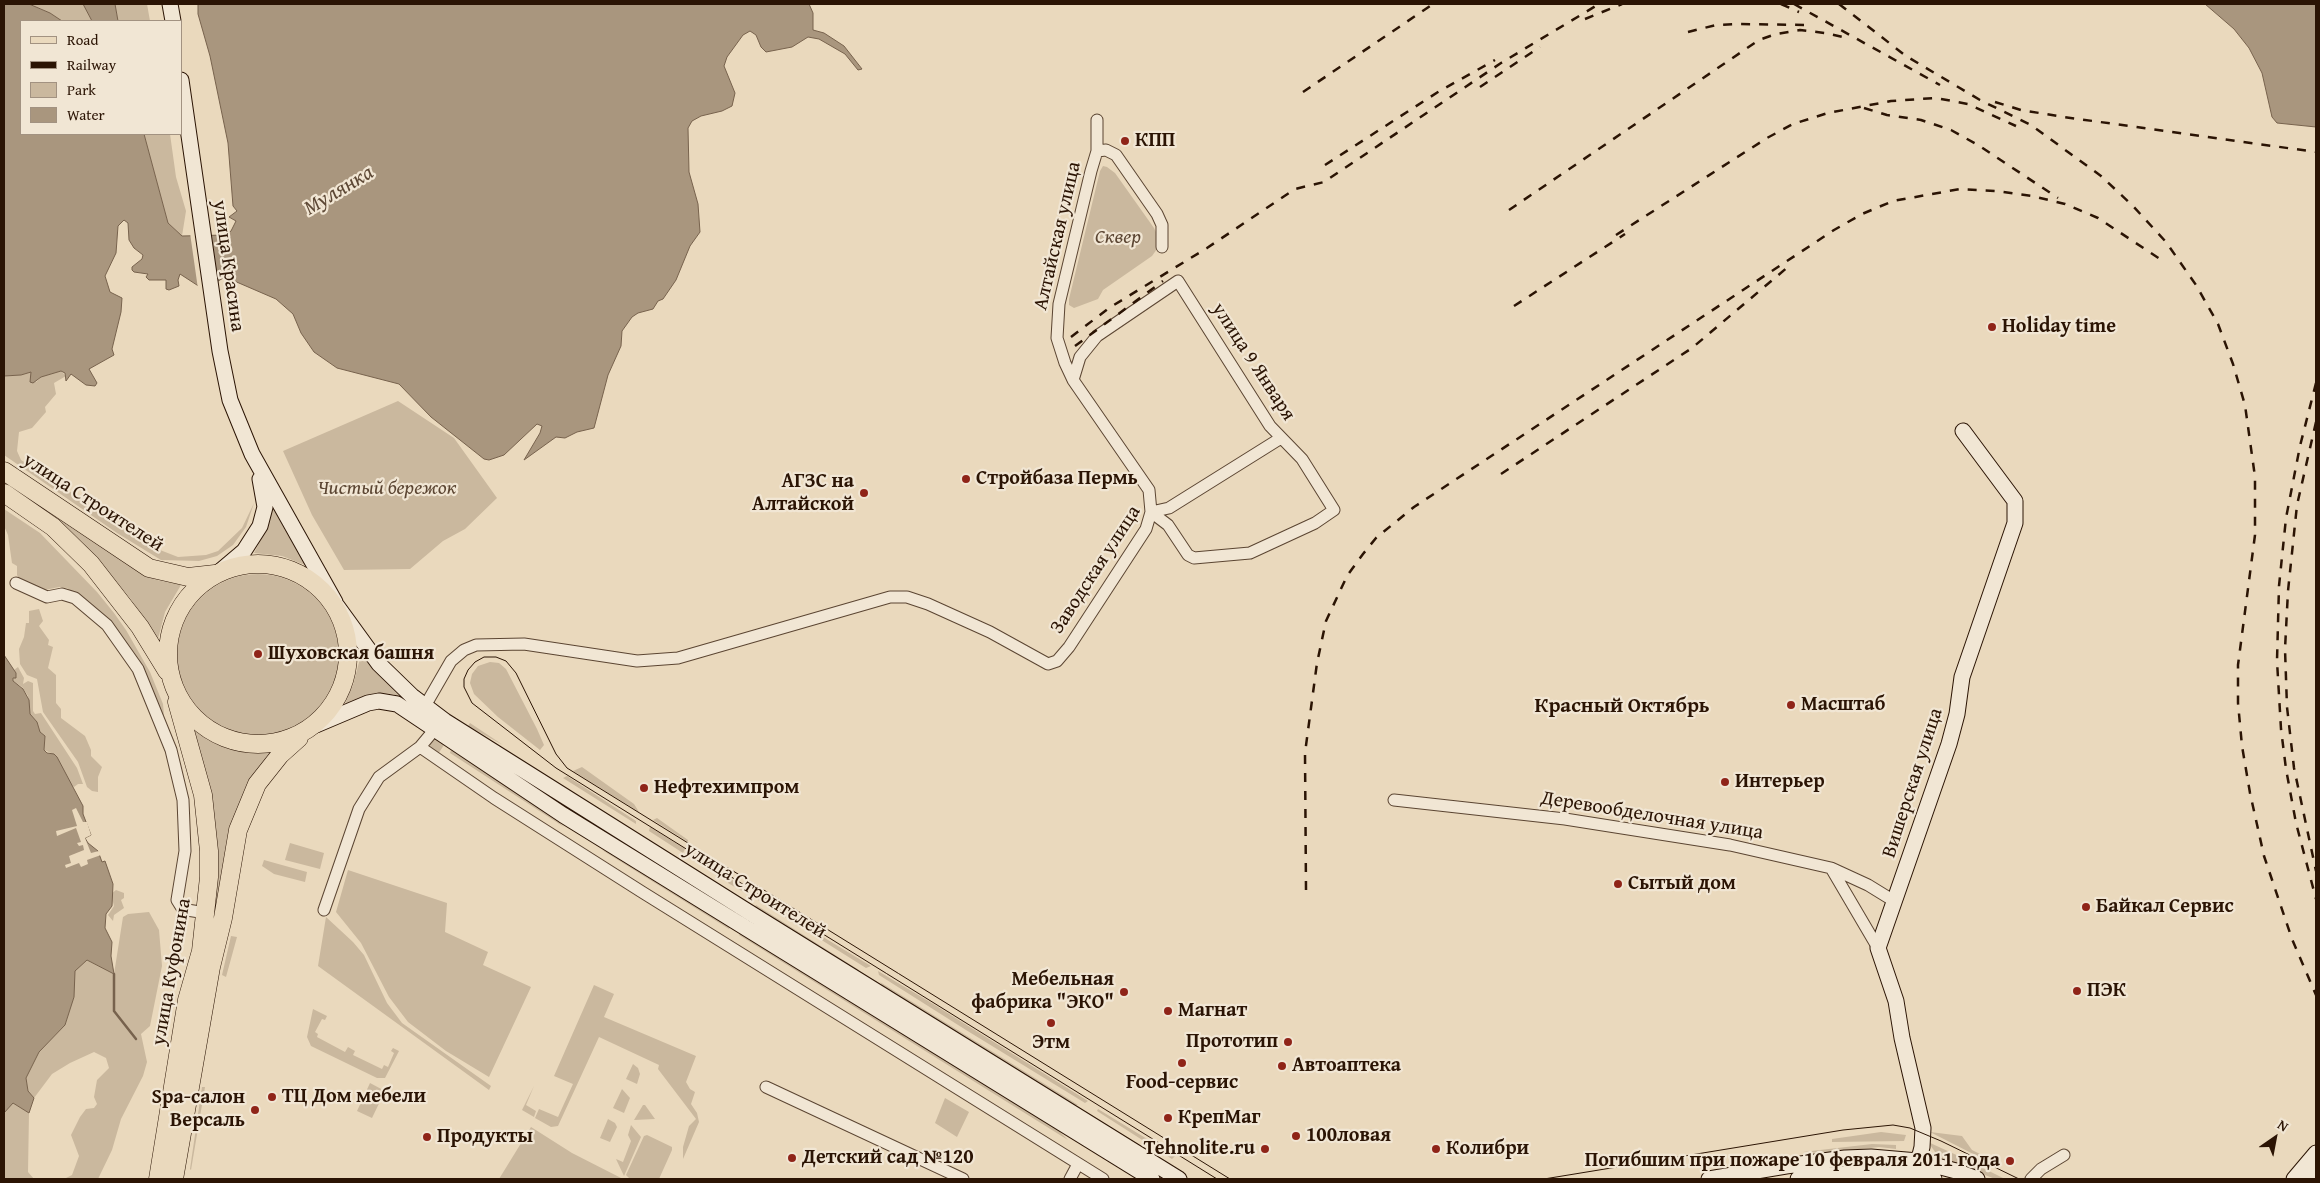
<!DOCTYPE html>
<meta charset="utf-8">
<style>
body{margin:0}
#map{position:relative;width:2320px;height:1183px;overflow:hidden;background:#ead9bd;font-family:"Gentium Book Plus",serif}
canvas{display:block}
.frame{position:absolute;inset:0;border:5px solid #2b1404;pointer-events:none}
.legend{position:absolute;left:20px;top:20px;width:162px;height:115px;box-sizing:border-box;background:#f1e6d4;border:1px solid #a29281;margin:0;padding:6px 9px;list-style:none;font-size:15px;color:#2b1404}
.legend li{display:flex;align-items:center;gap:10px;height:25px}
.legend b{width:25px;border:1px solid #a29281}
.north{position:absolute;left:2250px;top:1113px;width:50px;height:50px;-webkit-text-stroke:4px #f1e6d4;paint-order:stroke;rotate:33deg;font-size:14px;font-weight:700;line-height:20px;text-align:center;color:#2b1404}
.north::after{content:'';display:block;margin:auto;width:18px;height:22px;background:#2b1404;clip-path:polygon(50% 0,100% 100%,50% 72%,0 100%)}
</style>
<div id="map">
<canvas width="2320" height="1183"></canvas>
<div class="frame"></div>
<ul class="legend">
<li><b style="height:6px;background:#ead9bd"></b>Road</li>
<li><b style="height:6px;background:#2b1404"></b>Railway</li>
<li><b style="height:14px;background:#cab89e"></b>Park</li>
<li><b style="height:14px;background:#a9967e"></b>Water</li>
</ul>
<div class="north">N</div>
</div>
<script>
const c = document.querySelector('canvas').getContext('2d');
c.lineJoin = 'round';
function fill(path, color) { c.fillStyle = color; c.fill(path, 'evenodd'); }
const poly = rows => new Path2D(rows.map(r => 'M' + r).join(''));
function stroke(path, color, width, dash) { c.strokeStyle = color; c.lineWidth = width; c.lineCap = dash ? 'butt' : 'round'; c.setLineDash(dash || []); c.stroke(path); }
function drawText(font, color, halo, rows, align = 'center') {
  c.font = font + ' "Gentium Book Plus",serif'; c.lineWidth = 4.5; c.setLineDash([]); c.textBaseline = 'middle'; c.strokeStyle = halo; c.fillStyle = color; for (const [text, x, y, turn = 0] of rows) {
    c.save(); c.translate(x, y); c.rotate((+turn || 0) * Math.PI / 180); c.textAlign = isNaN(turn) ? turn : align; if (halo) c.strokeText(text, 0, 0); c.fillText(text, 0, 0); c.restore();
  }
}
fill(poly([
 [29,4,83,4,92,21,62,21,50,13],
 [115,4,147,4,150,21,118,21],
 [144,134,170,134,176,177,186,211,182,236,168,223],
 [1103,166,1107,167,1115,173,1154,228,1157,234,1157,249,1152,256,1103,290,1098,299,1074,308,1069,305,1069,299,1100,171],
 [61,371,66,376,54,383,56,394,45,407,46,412,32,428,19,432,17,451,21,460,160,550,178,557,206,555,218,551,242,528,254,503,246,527,233,545,217,556,199,561,161,560,117,533,4,455,4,376,21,375,31,372,36,382,41,377],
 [398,401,454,438,497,498,465,529,443,541,410,569,344,570,312,515,283,451],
 [4,480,141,573,157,580,181,585,165,612,158,639,130,598,97,559,41,509,4,484],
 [273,508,282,525,305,565,282,556,254,553,268,526],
 [4,509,40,533,97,592,114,613,126,630,150,672,163,704,164,715,162,715,100,612,67,588,59,587,40,591,20,581,17,575,17,566,12,563,8,535,4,526],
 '177 655a81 81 0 1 1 162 0a81 81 0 1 1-162 0Z',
 [39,609,43,621,39,626,49,640,48,645,53,647,48,668,56,675,56,703,61,709,61,718,85,736,91,750,91,756,102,767,98,777,98,792,92,791,87,787,78,762,43,712,37,679,27,675,20,664,19,649,24,637,26,623,29,623,29,611],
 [362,651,411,702,393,694,375,693,345,704,353,685],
 [490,662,499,663,506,669,537,729,544,745,540,750,498,717,474,694,470,683,472,674,478,666],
 [18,667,24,678,23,684,28,681,33,683,33,711,35,714,41,713,77,768,83,784,78,784,74,787,71,785,60,764,51,753,44,750,45,736,40,732,37,722,30,714,28,696,22,687,13,681,16,673,14,670],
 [470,723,503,745,468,726],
 [194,730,208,740,231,750,248,753,273,752,243,795,236,812,209,964,214,904],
 [439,738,446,742,438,754,430,747,430,744,435,739],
 [451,750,554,817,564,827,450,753],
 [582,767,634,804,639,812,573,771],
 [567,776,636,821,636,824,563,778],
 [657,818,688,840,688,842,653,820],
 [650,827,685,849,683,853,649,831],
 [290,843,324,853,320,869,285,860],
 [602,850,616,855,730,926,729,929],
 [264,860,307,872,305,882,274,874,262,866],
 [348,870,447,903,445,932,488,952,483,965,531,987,489,1077,446,1051,408,1022,389,997,361,943,336,912],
 [731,879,754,894,752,897,728,883],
 [116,890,124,893,124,898,121,900,124,908,114,915,113,921,108,915,114,906,111,894],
 [760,896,828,940,871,966,866,968,758,900],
 [756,905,859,970,854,969,754,908],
 [149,912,159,930,162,966,150,1026,141,1034,147,1062,143,1076,121,1119,112,1150,98,1179,64,1179,72,1175,79,1156,71,1135,80,1117,86,1109,94,1108,97,1104,94,1097,97,1080,109,1068,106,1058,94,1052,70,1063,52,1074,34,1098,28,1091,26,1078,39,1052,65,1025,74,997,74,971,87,960,114,974,123,917,128,914],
 [326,917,353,942,364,955,387,1003,402,1023,491,1086,489,1090,318,966],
 [740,932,1058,1130,1068,1140,739,935],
 [231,936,237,937,226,977,222,975],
 [878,971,930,1002,1088,1101,1085,1103,966,1030,879,975],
 [880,982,1064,1096,1078,1105,1073,1105,884,988],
 [594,985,614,994,604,1017,696,1056,686,1082,690,1089,695,1092,691,1104,697,1113,699,1122,683,1159,683,1147,689,1126,696,1119,658,1069,659,1065,599,1037,558,1126,551,1127,535,1118,539,1109,558,1117,573,1084,554,1076],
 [313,1009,327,1016,325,1020,322,1019,315,1032,318,1034,317,1037,345,1052,348,1047,355,1051,353,1055,382,1069,384,1065,388,1067,394,1053,391,1051,393,1048,399,1051,385,1078,377,1078,311,1046,307,1037],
 [633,1064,638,1068,640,1074,637,1084,626,1079],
 [370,1083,385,1091,372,1118,357,1111],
 [534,1086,526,1105,536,1111,534,1117,522,1110],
 [202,1087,205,1087,191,1170,190,1169],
 [622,1089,630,1098,624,1113,613,1108],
 [945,1098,969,1112,957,1137,935,1123],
 [13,1103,29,1113,28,1172,34,1179,4,1179,4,1113],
 [643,1105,645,1105,655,1119,634,1120],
 [1098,1109,1175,1156,1172,1159,1097,1111],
 [608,1119,615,1123,617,1127,610,1142,600,1138],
 [631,1125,641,1137,624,1176,616,1159,623,1162,631,1141,628,1135],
 [531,1127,572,1153,623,1179,499,1179],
 [1881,1132,1906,1135,1904,1141,1832,1142,1832,1139],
 [1930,1132,1962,1136,1972,1150,1984,1156,1983,1159],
 [647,1135,672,1147,672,1150,659,1179,630,1179,626,1175,644,1136],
 [1928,1142,1963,1158,2005,1179,1995,1179,1938,1156],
 [1872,1144,1896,1145,1896,1149,1879,1147,1823,1153,1803,1152]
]), '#cab89e');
const water = poly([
 [4,4,29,4,50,13,62,21,21,21,21,134,144,134,168,223,182,236,226,235,231,231,236,221,229,217,237,211,233,206,228,143,210,56,198,14,198,4,809,4,813,13,813,30,824,33,844,46,862,69,858,70,845,54,819,39,808,37,792,47,766,52,761,47,756,35,750,31,743,35,727,57,724,66,735,93,732,106,722,111,701,116,692,121,688,128,689,172,698,204,700,232,690,246,676,280,663,299,658,301,653,309,638,313,632,317,622,331,621,346,608,375,594,428,577,432,565,438,556,437,524,460,540,433,542,426,537,424,504,455,489,460,484,459,431,417,399,384,337,368,314,352,301,333,293,314,276,299,225,277,213,284,200,287,180,274,178,280,179,286,169,290,166,289,166,280,149,280,146,277,148,274,134,272,132,270,132,267,142,259,143,255,134,248,129,240,128,223,124,220,118,226,116,253,105,276,110,292,122,298,121,312,112,349,114,355,89,369,97,383,95,386,86,385,71,374,66,381,65,373,61,371,41,377,33,383,30,382,31,372,21,375,4,376,4,4],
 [83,4,115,4,118,21,92,21,83,4],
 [2205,4,2316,4,2316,127,2277,123,2272,117,2262,73,2249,48,2234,29,2205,4],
 [4,655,16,673,16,678,13,678,13,681,23,689,29,700,30,714,37,722,40,732,45,736,44,750,47,753,54,754,57,757,83,806,83,814,91,835,85,838,88,843,98,851,102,862,105,861,113,884,112,906,106,914,105,928,112,942,111,956,114,974,87,960,75,971,74,997,65,1025,39,1052,26,1078,28,1091,34,1098,29,1113,13,1103,4,1113,4,655]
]);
fill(water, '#a9967e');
stroke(water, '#77624d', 1);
fill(poly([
 [190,233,211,233,218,284,214,286,198,289],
 [76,808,83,822,87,822,91,835,85,838,91,853,99,851,101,855,87,860,88,864,81,867,79,863,66,868,65,865,71,863,69,856,84,850,83,845,79,846,77,843,81,842,76,828,57,836,56,831,77,826,72,810]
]), '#ead9bd');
stroke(poly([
 [114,974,114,1011,136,1039]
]), '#77624d', 2.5);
const street = poly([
 [1097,151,1106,150,1116,155,1157,214,1162,225,1162,247],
 [1073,380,1080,357,1097,336,1178,281,1270,426,1302,459,1334,510,1315,523,1250,553,1194,558,1188,555,1168,525,1151,512],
 [1151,512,1169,508,1281,438],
 [16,583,47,597,62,594,75,598,107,625,138,669,171,750,183,800,185,851,177,900,182,908,187,910,206,913],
 [425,706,451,661,464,650,476,645,524,644,637,661,678,658,890,597,907,597,928,604,990,632,1048,664,1057,661,1069,647,1146,529,1151,512,1149,490,1073,380,1065,363,1057,338,1059,304,1091,171,1097,151,1097,120],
 [420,747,494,798,642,892,1103,1179],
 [1394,800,1565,819,1730,845,1831,868,1868,885,1894,901],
 [1831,868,1878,948],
 [324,910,359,809,379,777,420,747,435,729],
 [766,1087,963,1179],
 [1070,1179,1078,1164],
 [2031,1179,2041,1169,2064,1155]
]);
const secondary = poly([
 [170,4,173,21],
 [181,80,220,351,230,400,252,454,335,602],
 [218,573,244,551,260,526,265,507,260,479],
 [337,606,379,664,412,696,445,721,747,911,1179,1179],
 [316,725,368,703,379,701,397,704,563,815,1152,1179],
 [1915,1175,1922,1147,1923,1128,1902,1038,1896,1001,1878,948,1949,744,1957,714,1962,677,2015,523,2015,501,1963,431],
 [1709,1179,1786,1166,1845,1158,1871,1157,1918,1161,1956,1171,1977,1179],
 [1798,1179,1859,1172,1887,1172,1934,1179],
 [2294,1179,2316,1153],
 [2309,1179,2316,1172]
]);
const primary = poly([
 [4,471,149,568,188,577,215,574],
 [4,493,53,527,91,564,140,627,167,671],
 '168 654a90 90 0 1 1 180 0a90 90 0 1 1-180 0Z',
 [158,1179,187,1000,201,951,209,877,209,851,203,795,177,702],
 [174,1179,211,967,223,918,238,830,257,784,280,755,299,738]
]);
stroke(street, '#5b4532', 13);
stroke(secondary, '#2b1404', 17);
stroke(primary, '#2b1404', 19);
stroke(street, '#f1e6d4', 11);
stroke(secondary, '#f1e6d4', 15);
stroke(primary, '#ead9bd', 18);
stroke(poly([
 [1217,1179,556,768,472,703,464,687,464,679,468,670,475,662,484,657,496,657,506,661,516,673,556,754,567,768,1230,1179],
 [1544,1179,1843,1130,1893,1125,1910,1128,1941,1141,2019,1179]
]), '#2b1404', 1);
stroke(poly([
 [1781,4,1799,12],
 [1794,4,1940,85],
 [1839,4,1906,56,1980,100,2031,125,2101,176,2133,206,2166,242,2196,285,2218,324,2233,364,2245,405,2255,477,2255,535,2238,665,2238,703,2242,746,2250,793,2264,856,2292,939,2316,995],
 [1585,19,1622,4],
 [1688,32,1716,25,1737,24,1804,25],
 [1480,87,1540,47],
 [1303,92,1433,4],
 [1995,102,2021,110,2064,117,2316,152],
 [1864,108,1887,115,1921,120,1951,130,1978,145,2058,198],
 [1325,165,1438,92,1495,60],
 [1509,210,1759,40,1776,34,1800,30,1825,33,1847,38],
 [1616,235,1767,138,1793,124,1828,113,1891,101,1936,98,1968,104,2016,126],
 [1514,306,1625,234],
 [1071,337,1109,308,1207,248,1295,189,1324,182,1501,63,1599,4],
 [1075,346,1163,281],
 [2316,383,2300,446,2286,518,2279,586,2277,661,2281,729,2286,769,2296,823,2316,899],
 [2316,422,2297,505,2288,591,2285,649,2287,707,2294,768,2316,871],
 [1501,474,1692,348,1789,266],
 [1306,890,1305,753,1317,663,1326,621,1347,576,1363,554,1376,538,1414,507,1834,230,1862,214,1893,201,1960,189,1996,191,2032,196,2065,204,2098,218,2163,261]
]), '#2b1404', 2.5, [9, 9]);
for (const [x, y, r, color] of [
 [1125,141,5,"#8f2418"],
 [1992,327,5,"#8f2418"],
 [966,479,5,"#8f2418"],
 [864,493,5,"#8f2418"],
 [258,654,5,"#8f2418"],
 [1791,705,5,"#8f2418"],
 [1725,782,5,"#8f2418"],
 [644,788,5,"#8f2418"],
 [1618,884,5,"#8f2418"],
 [2086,907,5,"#8f2418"],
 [2077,991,5,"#8f2418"],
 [1124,992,5,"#8f2418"],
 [1168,1011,5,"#8f2418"],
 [1051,1023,5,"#8f2418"],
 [1288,1042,5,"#8f2418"],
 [1182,1063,5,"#8f2418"],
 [1282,1066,5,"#8f2418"],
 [272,1097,5,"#8f2418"],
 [255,1110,5,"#8f2418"],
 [1168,1118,5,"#8f2418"],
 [1296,1136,5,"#8f2418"],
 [427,1137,5,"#8f2418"],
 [1265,1149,5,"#8f2418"],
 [1436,1149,5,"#8f2418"],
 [792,1158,5,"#8f2418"],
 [2010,1161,5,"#8f2418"]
]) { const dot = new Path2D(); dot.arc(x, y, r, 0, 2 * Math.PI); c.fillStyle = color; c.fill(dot); stroke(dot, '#f1e6d4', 2); }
drawText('bold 20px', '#2b1404', '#f1e6d4', [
 ["КПП",1135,141],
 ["Holiday time",2002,327],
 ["Стройбаза Пермь",976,479],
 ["АГЗС на",854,482,"right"],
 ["Алтайской",854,505,"right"],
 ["Шуховская башня",268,654],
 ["Масштаб",1801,705],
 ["Интерьер",1735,782],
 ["Нефтехимпром",654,788],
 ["Сытый дом",1628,884],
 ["Байкал Сервис",2096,907],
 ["Мебельная",1114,980,"right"],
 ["фабрика \"ЭКО\"",1114,1003,"right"],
 ["ПЭК",2087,991],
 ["Магнат",1178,1011],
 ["Прототип",1278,1042,"right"],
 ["Этм",1051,1043,"center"],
 ["Автоаптека",1292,1066],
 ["Food-сервис",1182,1083,"center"],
 ["ТЦ Дом мебели",282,1097],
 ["Spa-салон",245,1098,"right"],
 ["Версаль",245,1121,"right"],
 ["КрепМаг",1178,1118],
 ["100ловая",1306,1136],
 ["Продукты",437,1137],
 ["Tehnolite.ru",1255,1149,"right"],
 ["Колибри",1446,1149],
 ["Детский сад №120",802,1158],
 ["Погибшим при пожаре 10 февраля 2011 года",2000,1161,"right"]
], 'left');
drawText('20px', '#2b1404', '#f1e6d4', [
 ["Алтайская улица",1058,236,-77],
 ["улица Красина",228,266,82],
 ["улица 9 Января",1253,362,57],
 ["улица Строителей",93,503,33],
 ["Заводская улица",1096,570,-57],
 ["Вишерская улица",1913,783,-72],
 ["Деревообделочная улица",1652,816,9],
 ["улица Строителей",755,891,32],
 ["улица Куфонина",172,972,-80]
]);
drawText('italic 20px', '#5b4532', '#f1e6d4', [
 ["Сквер",1118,238],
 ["Чистый бережок",387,489]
]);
drawText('italic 21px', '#5d4835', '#f1e6d4', [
 ["Мулянка",339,191,-31]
]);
drawText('bold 21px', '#2b1404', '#f1e6d4', [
 ["Красный Октябрь",1622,707]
]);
</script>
